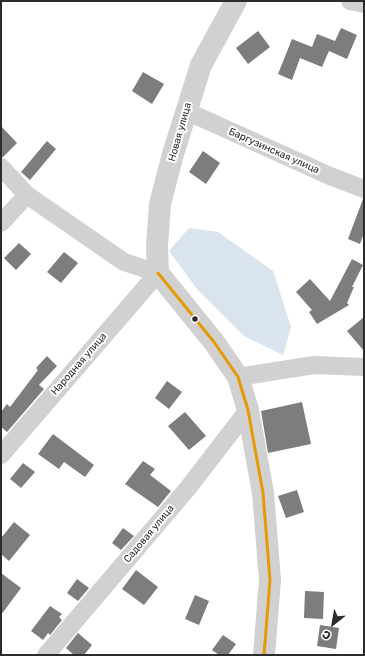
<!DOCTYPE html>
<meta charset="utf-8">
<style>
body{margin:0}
#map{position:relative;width:365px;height:656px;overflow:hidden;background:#fff;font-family:Rubik,sans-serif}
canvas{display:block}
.frame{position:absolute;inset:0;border:2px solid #2c2c2c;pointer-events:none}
.north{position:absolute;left:313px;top:604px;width:40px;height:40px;-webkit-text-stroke:3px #fff;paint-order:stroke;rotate:211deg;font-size:11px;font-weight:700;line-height:16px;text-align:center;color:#2c2c2c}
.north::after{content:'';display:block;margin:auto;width:14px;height:18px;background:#2c2c2c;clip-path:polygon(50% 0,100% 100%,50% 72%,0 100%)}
</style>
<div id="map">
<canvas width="365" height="656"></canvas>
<div class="frame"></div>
<div class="north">С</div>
</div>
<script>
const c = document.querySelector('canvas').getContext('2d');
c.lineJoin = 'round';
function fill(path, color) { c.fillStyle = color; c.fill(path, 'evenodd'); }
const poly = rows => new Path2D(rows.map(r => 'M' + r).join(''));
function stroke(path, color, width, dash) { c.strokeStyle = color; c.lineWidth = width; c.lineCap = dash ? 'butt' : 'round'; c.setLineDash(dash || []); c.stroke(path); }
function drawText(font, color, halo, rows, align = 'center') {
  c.font = font + ' Rubik,sans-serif'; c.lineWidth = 4; c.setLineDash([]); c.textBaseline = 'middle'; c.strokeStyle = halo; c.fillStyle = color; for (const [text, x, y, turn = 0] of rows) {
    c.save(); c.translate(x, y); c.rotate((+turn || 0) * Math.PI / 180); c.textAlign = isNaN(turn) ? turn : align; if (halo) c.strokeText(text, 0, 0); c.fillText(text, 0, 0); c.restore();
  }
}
fill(poly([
 [189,228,218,232,273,271,291,327,283,355,244,336,197,289,169,251]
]), '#d9e4ee');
fill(poly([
 [341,28,357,35,347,59,329,51,322,67,300,58,292,80,278,74,292,39,312,47,317,34,335,41],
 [258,31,270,47,248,64,236,48],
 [143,72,164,84,152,104,132,91],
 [1,126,17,143,3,157,1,157],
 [47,141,56,149,30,180,21,172],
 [203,151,220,163,206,184,189,172],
 [363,199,364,233,360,244,348,239],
 [19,243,31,254,16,270,4,258],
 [64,252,78,263,61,283,47,272],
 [352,259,363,265,352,287,354,287,347,303,349,305,317,324,309,312,312,310,296,292,310,279,330,301],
 [364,317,364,351,347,331],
 [47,356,57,366,39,385,44,389,7,432,1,427,1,412,7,404,10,407,38,370,36,368],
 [167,381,182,392,169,409,155,398],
 [302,402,311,444,268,453,261,411],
 [185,412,206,436,189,450,168,426],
 [53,434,94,465,85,477,64,462,59,469,38,454],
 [143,461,155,469,150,475,171,491,158,507,125,484],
 [23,463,35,472,21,488,10,479],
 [297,490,304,512,286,518,278,496],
 [14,522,30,535,9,561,1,554,1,538],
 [123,528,134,536,121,550,112,543],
 [136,570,158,587,144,605,122,589],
 [1,573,21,588,1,615],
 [77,579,89,588,78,601,67,593],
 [305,591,324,592,323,619,304,618],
 [195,595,209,601,199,625,185,619],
 [50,606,62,614,59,617,62,620,50,635,48,633,43,640,31,631],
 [320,625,339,628,336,649,317,646],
 [78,633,92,645,84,655,74,655,66,648],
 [223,635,236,644,228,655,219,655,212,650]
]), '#7d7d7d');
stroke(poly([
 [350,1,364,4],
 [186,111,330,176,364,189],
 [1,167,27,195,124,262,158,273,1,455],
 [1,223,27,195],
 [238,377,314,365,364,367],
 [46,655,188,488,248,410]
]), '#d1d1d1', 18);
stroke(poly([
 [236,1,201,65,173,154,160,204,157,246,158,273,214,342,238,377,248,410,263,493,270,580,264,655]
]), '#d1d1d1', 22);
stroke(poly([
 [158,273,214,342,238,377,248,410,263,493,270,580,264,655]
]), '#e39a04', 3);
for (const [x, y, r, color] of [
 [195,319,3.5,"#2c2c2c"]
]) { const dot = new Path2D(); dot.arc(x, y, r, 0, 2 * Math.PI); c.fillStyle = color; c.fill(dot); stroke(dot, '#fff', 1.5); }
drawText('10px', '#2c2c2c', '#fff', [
 ["Новая улица",180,132,-74],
 ["Баргузинская улица",274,151,24],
 ["Народная улица",79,364,-49],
 ["Садовая улица",149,534,-50]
]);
</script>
